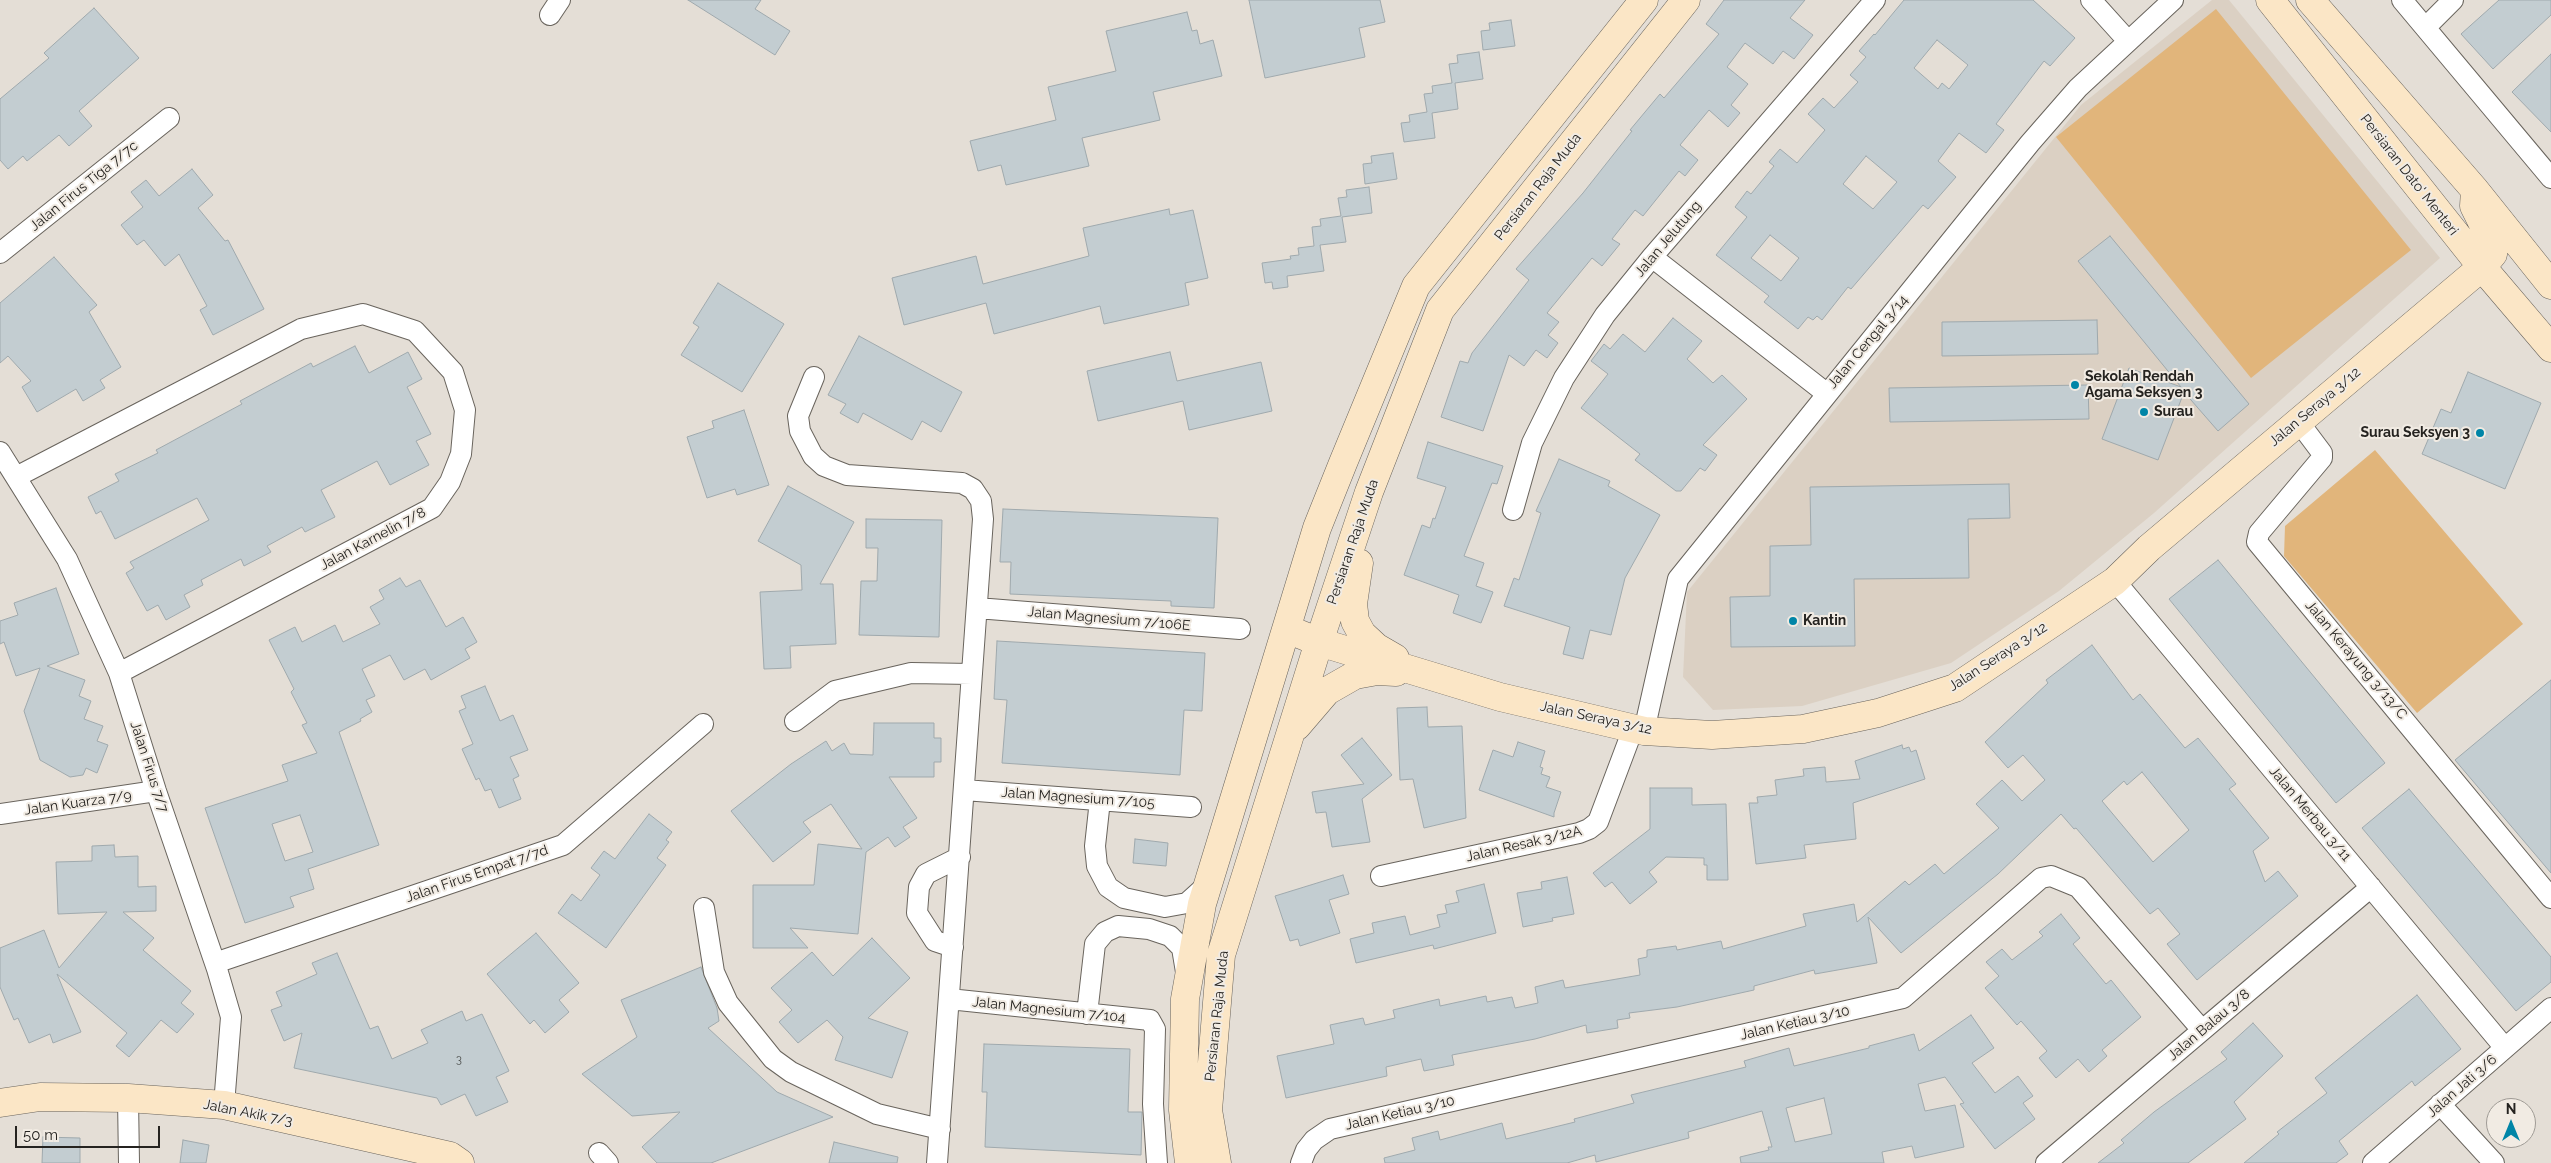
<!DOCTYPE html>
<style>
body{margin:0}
#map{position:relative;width:2551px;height:1163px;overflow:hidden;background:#e4ded6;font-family:Raleway,sans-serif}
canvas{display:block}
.north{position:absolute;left:2486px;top:1098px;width:50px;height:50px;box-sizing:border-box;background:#f1ebe3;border:1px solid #9f9b95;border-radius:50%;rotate:0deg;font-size:14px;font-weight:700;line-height:20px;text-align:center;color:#252320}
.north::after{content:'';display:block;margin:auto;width:18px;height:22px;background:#0085a7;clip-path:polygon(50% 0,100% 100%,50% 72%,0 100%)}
.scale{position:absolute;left:15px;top:1126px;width:145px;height:22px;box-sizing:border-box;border:2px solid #252320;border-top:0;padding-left:6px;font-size:15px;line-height:18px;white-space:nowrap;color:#252320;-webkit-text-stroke:4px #f1ebe3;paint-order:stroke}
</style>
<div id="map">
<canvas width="2551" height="1163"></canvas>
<div class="north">N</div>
<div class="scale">50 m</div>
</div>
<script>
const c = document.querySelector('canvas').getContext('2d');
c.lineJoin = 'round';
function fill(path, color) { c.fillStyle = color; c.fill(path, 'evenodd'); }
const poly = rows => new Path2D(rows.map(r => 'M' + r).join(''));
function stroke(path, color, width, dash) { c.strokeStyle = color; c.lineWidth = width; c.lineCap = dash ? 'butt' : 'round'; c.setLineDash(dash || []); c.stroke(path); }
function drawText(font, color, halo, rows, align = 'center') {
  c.font = font + ' Raleway,sans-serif'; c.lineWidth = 4; c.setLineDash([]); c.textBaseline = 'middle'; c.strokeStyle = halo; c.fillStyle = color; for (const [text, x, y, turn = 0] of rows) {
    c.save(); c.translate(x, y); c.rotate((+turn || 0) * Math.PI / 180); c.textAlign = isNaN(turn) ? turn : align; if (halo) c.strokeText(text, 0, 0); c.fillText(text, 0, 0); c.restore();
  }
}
fill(poly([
 [2212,0,2229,0,2440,258,2154,513,2059,591,1951,663,1802,706,1713,710,1683,677,1687,592,2081,105]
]), '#dbd0c3');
fill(poly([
 [2216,9,2411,250,2251,378,2056,137],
 [2375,450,2523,624,2417,713,2284,556,2285,526]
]), '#e1b57b');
const building = poly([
 [688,0,761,0,755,9,790,31,775,55,688,0],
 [1249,0,1380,0,1385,22,1359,28,1365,57,1265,78,1249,0],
 [1724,0,1805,0,1790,18,1813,35,1794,59,1783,51,1773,64,1745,43,1727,67,1748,84,1731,105,1740,113,1728,127,1709,110,1680,145,1698,160,1685,176,1679,171,1643,216,1635,210,1612,239,1620,244,1602,266,1592,258,1547,313,1559,322,1548,335,1558,343,1547,358,1536,350,1524,366,1509,355,1483,431,1441,417,1460,361,1468,363,1472,353,1529,280,1516,269,1583,193,1632,131,1630,130,1660,94,1664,98,1719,34,1706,24,1724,0],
 [1904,0,2033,0,2075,38,2050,66,2044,61,1996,124,2004,130,1986,153,1959,133,1938,161,1956,177,1928,209,1923,205,1851,289,1848,287,1822,320,1817,316,1813,320,1808,317,1798,329,1764,302,1769,296,1716,255,1747,217,1735,207,1747,191,1751,194,1774,166,1769,162,1780,149,1797,163,1825,130,1808,114,1823,98,1834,108,1858,82,1850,75,1866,57,1859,51,1874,34,1875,35,1904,0],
 [1937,40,1968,65,1949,89,1942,83,1938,89,1914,68,1937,40],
 [1866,156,1897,182,1873,209,1843,184,1866,156],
 [1770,235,1799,258,1781,281,1751,258,1770,235],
 [2499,0,2551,0,2551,15,2493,69,2461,34,2499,0],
 [94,8,139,58,79,111,92,126,69,146,59,135,27,161,23,156,8,169,0,160,0,99,49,58,44,53,94,8],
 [1187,12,1192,31,1197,30,1200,44,1213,40,1222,76,1153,92,1160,120,1082,138,1089,166,1006,185,1001,165,978,171,970,141,1056,120,1048,87,1116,71,1106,31,1187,12],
 [1511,20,1515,46,1483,50,1481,31,1490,30,1489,23,1511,20],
 [1479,52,1483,79,1455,83,1458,109,1432,113,1435,138,1404,142,1401,123,1410,122,1409,115,1427,112,1424,94,1433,93,1432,86,1452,83,1449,64,1458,63,1457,55,1479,52],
 [2551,54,2551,132,2512,92,2551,54],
 [1393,153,1397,179,1365,184,1363,164,1372,163,1371,156,1393,153],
 [192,169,213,195,198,208,225,241,228,240,264,309,213,335,200,310,207,306,179,254,165,266,144,240,137,245,121,225,143,207,131,192,146,180,159,196,192,169],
 [1369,187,1372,213,1342,217,1346,242,1320,245,1324,271,1287,276,1288,287,1273,289,1272,282,1265,283,1262,263,1291,259,1290,256,1299,255,1298,248,1314,246,1312,227,1321,226,1320,219,1341,216,1338,198,1347,197,1346,190,1369,187],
 [1169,209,1170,215,1193,210,1208,278,1185,283,1189,305,1104,324,1100,306,994,334,986,303,904,325,892,278,976,256,983,284,1089,256,1083,228,1169,209],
 [2110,236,2249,404,2218,431,2184,392,2158,460,2102,439,2129,368,2181,387,2078,261,2110,236],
 [54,257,97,305,89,312,121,367,100,380,105,388,83,401,76,389,37,412,22,387,31,381,8,356,0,363,0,303,54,257],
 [718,283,784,324,742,392,681,355,699,327,693,323,718,283],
 [1673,318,1702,341,1687,359,1713,383,1722,375,1747,399,1703,445,1717,455,1705,471,1700,468,1681,491,1676,491,1635,460,1640,454,1581,408,1608,374,1591,361,1604,344,1610,349,1623,334,1645,352,1673,318],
 [2097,320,2098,354,1942,356,1942,322,2097,320],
 [859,336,962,392,941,432,922,421,912,440,863,413,858,423,840,413,846,404,828,395,859,336],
 [355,346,369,373,408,352,422,379,407,387,431,434,416,441,429,465,390,485,377,461,321,490,335,517,305,532,302,527,267,546,271,552,244,566,241,559,201,580,203,585,184,595,190,607,166,620,158,605,147,611,126,573,134,568,130,562,209,520,197,498,115,539,101,511,96,514,88,497,119,481,115,474,158,453,156,450,242,404,240,401,311,363,313,367,355,346],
 [1170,352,1177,381,1261,362,1272,411,1189,430,1183,401,1098,421,1087,371,1170,352],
 [2468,372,2541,403,2505,489,2422,454,2441,409,2451,413,2468,372],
 [2088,385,2089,419,1890,422,1889,388,2088,385],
 [744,410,769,485,737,495,735,489,707,498,687,437,714,428,712,421,744,410],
 [1428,442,1503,466,1497,484,1492,483,1464,556,1484,563,1476,586,1493,592,1481,623,1453,613,1459,595,1404,575,1422,525,1430,528,1433,518,1435,519,1446,487,1417,478,1428,442],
 [1559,459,1610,481,1608,486,1660,515,1625,578,1611,635,1590,630,1583,659,1563,654,1570,627,1504,606,1514,578,1519,580,1541,513,1536,511,1559,459],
 [2009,484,2010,518,1968,519,1969,578,1854,579,1855,646,1731,647,1730,597,1770,596,1770,546,1811,545,1810,487,2009,484],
 [788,486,854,522,820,584,833,584,836,644,790,646,791,668,764,669,760,592,802,590,801,565,758,541,788,486],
 [1003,509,1218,518,1214,608,1171,606,1171,601,1010,594,1011,562,1000,562,1003,509],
 [866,519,942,520,939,637,859,635,861,581,877,581,878,548,866,548,866,519],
 [2218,560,2385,763,2336,803,2169,599,2218,560],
 [400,578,406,587,420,580,446,627,463,617,477,642,465,649,470,658,431,680,425,669,404,680,390,655,362,669,375,696,366,700,372,712,360,719,361,721,339,732,379,845,308,869,314,889,290,897,294,907,245,923,205,808,288,781,282,765,317,753,302,725,307,723,291,692,294,689,269,640,295,627,302,642,335,625,343,642,380,624,370,607,384,599,379,590,400,578],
 [300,815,313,852,285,861,272,824,300,815],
 [56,588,79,654,47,666,85,680,79,696,91,701,84,719,103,726,97,741,108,745,97,773,86,768,83,775,70,777,40,760,24,711,40,668,16,676,4,642,0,644,0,621,18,615,14,603,56,588],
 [997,641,1205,653,1202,711,1184,710,1180,775,1002,763,1007,700,994,699,997,641],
 [2092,645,2133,700,2140,694,2185,748,2198,738,2236,784,2229,789,2269,838,2253,851,2265,882,2278,871,2298,896,2197,980,2167,944,2180,934,2158,908,2150,914,2076,828,2074,829,2061,814,1998,874,1901,953,1868,917,1877,963,1815,974,1814,970,1754,986,1754,990,1677,1007,1629,1013,1630,1018,1617,1020,1618,1028,1587,1033,1586,1025,1535,1039,1452,1055,1454,1065,1424,1071,1421,1059,1386,1067,1387,1076,1286,1098,1277,1056,1334,1044,1330,1025,1363,1018,1365,1025,1395,1018,1393,1010,1439,999,1440,1006,1486,996,1487,1002,1512,997,1515,1008,1538,1003,1535,987,1563,980,1565,988,1640,975,1638,959,1647,957,1647,950,1676,946,1677,950,1721,941,1723,949,1806,926,1803,914,1854,904,1857,922,1905,881,1909,885,1935,864,1944,874,1999,828,1976,804,2002,780,2022,801,2045,780,2023,755,2008,768,1985,742,2048,683,2046,680,2092,645],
 [2142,772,2189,830,2153,862,2102,801,2124,781,2127,785,2142,772],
 [2551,680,2551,873,2455,760,2551,680],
 [485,686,500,721,513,715,528,750,510,757,519,776,513,779,521,799,499,808,491,789,485,791,479,778,476,780,462,749,473,744,459,711,466,708,461,696,485,686],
 [1427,707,1428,727,1462,726,1466,818,1424,828,1413,779,1400,780,1397,708,1427,707],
 [874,723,934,723,934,738,941,738,941,762,934,762,934,777,889,777,917,818,903,827,910,837,895,847,888,837,866,852,858,934,790,928,808,948,753,948,753,885,814,885,818,844,862,849,831,804,803,822,811,832,773,862,731,811,791,764,826,741,832,751,844,743,850,754,873,755,874,723],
 [1362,738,1392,775,1362,799,1370,842,1332,847,1326,812,1316,813,1312,792,1364,784,1341,755,1362,738],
 [1518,742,1545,751,1540,767,1543,768,1541,774,1550,777,1546,787,1561,792,1554,813,1554,817,1479,790,1493,750,1513,757,1518,742],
 [1902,745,1903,749,1909,747,1911,752,1916,750,1925,779,1853,803,1856,839,1804,845,1806,858,1756,864,1749,803,1758,803,1757,797,1777,795,1775,780,1804,776,1803,769,1825,767,1826,782,1860,779,1855,761,1902,745],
 [1650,788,1692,788,1692,805,1726,804,1728,880,1707,880,1707,865,1704,865,1704,858,1666,857,1649,872,1657,882,1630,904,1612,882,1605,887,1593,873,1650,829,1650,788],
 [2409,789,2551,957,2551,982,2516,1011,2362,828,2409,789],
 [649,814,672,832,666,840,669,842,657,858,666,865,606,948,558,913,572,894,581,901,600,875,591,868,604,851,615,859,649,814],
 [1135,839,1168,843,1166,866,1133,863,1135,839],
 [114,845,115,857,138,856,138,887,156,886,156,911,123,912,154,938,143,950,191,991,181,1003,194,1014,177,1033,161,1020,129,1057,116,1046,127,1033,57,974,81,1032,53,1043,50,1034,29,1043,18,1018,14,1020,0,987,0,948,44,930,59,968,107,912,58,914,56,862,92,861,92,846,114,845],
 [1343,875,1349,894,1329,900,1340,933,1300,946,1298,939,1290,941,1275,896,1343,875],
 [1567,877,1574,914,1552,918,1553,921,1523,927,1517,893,1542,889,1541,882,1567,877],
 [1484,884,1496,933,1434,949,1433,945,1356,963,1350,939,1374,933,1372,923,1405,916,1410,935,1440,927,1437,915,1447,913,1445,905,1459,902,1456,891,1484,884],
 [2061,914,2080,938,2073,944,2106,984,2111,980,2141,1017,2102,1050,2107,1056,2089,1072,2078,1059,2056,1078,2039,1058,2047,1051,2021,1021,2017,1025,1985,988,1999,976,1986,962,2002,949,2012,960,2043,936,2039,932,2061,914],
 [536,933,579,983,559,1000,569,1012,545,1033,534,1020,530,1024,487,974,536,933],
 [872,938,910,978,868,1018,908,1032,892,1078,835,1060,843,1037,827,1020,798,1043,779,1022,792,1010,771,988,812,952,833,976,872,938],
 [337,953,370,1029,378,1026,392,1059,428,1043,421,1030,462,1011,466,1021,482,1014,509,1071,496,1077,508,1102,476,1116,465,1094,441,1105,437,1098,294,1068,302,1033,284,1041,271,1010,282,1006,276,992,317,974,312,963,337,953],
 [701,967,717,1008,719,1021,708,1028,777,1092,833,1117,711,1163,657,1163,642,1147,680,1112,632,1116,582,1074,637,1037,621,1000,701,967],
 [2417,995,2461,1049,2415,1086,2412,1081,2339,1141,2348,1154,2336,1163,2244,1163,2279,1134,2277,1132,2327,1093,2315,1078,2417,995],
 [1971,1015,1994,1048,1972,1063,1995,1093,2018,1076,2033,1096,2023,1103,2035,1119,1995,1149,1960,1104,1964,1103,1945,1077,1918,1084,1925,1111,1955,1105,1964,1147,1915,1158,1912,1146,1882,1152,1884,1163,1741,1163,1740,1157,1769,1150,1768,1147,1772,1147,1762,1111,1688,1132,1689,1138,1596,1162,1595,1155,1567,1163,1385,1163,1384,1158,1415,1150,1412,1138,1438,1131,1440,1140,1502,1123,1506,1139,1575,1122,1574,1119,1634,1103,1631,1095,1746,1067,1744,1061,1789,1048,1794,1066,1869,1048,1869,1046,1914,1034,1919,1051,1971,1015],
 [1824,1098,1832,1134,1795,1142,1786,1108,1824,1098],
 [2253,1023,2283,1056,2234,1102,2246,1119,2188,1163,2098,1163,2124,1143,2121,1140,2154,1112,2227,1059,2221,1052,2253,1023],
 [984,1044,1130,1049,1128,1112,1142,1112,1141,1155,985,1147,987,1092,982,1092,984,1044],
 [43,1137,80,1138,80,1163,42,1163,43,1137],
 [183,1140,209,1145,206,1163,180,1163,183,1140],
 [834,1142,898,1157,897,1163,829,1163,834,1142]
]);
fill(building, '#c3cdd1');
stroke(building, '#9fa9ad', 1);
const street = poly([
 [2091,0,2128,41],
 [2402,0,2551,178],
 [550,15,560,0],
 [2426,27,2453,0],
 [0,253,169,118],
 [1652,257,1826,393],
 [814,377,798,416,800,431,813,456,824,466,847,475,962,483,973,489,981,501,983,519,937,1163],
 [2298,421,2322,453,2322,458,2259,533,2257,542,2551,898],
 [0,452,67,559,119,673,156,791,217,969,231,1017,224,1105],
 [16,477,301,329,363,314,415,331,453,372,465,410,461,454,450,482,432,508,119,673],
 [1513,510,1532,443,1564,378,1605,315,1652,257,1875,0],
 [2115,581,2505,1048],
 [977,608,1240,629],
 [795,721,835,691,911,673,972,674],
 [1644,731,1678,579,2030,143,2078,88,2173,0],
 [964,790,1191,807],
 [1100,800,1095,846,1097,866,1108,887,1124,898,1165,907,1187,903,1207,885],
 [0,814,156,791],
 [1381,876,1579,833,1589,829,1598,822,1633,729],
 [704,908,714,972,728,1003,773,1059,791,1072,877,1114,940,1129],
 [953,947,935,941,917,913,919,887,926,874,960,857],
 [215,963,563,845,703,724],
 [949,999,1150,1020,1155,1029,1153,1104,1157,1163],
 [1087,1014,1095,944,1105,932,1118,926,1149,929,1170,936,1182,948,1186,972],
 [128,1098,129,1163],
 [2440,1104,2494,1163],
 [599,1153,608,1163],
 [1301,1163,1306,1150,1314,1140,1330,1129,1903,998,2041,878,2051,876,2078,887,2202,1030],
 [2046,1163,2371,887],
 [2373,1163,2551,1008]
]);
const secondary = poly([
 [2270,0,2482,267,2551,348],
 [2310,0,2475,190,2551,285],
 [1359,563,1353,604,1355,621,1362,634,1376,647,1395,658],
 [1287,629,1319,642,1500,697,1644,731,1712,735,1803,729,1878,713,1955,688,2115,581,2149,548,2482,267,2493,254,2494,246,2474,206,2475,190],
 [1297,726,1327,691,1355,675,1377,671,1396,672],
 [0,1103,40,1097,128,1098,224,1105,450,1156,460,1163],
 [1189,1163,1183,1110,1185,999,1202,904,1317,528,1343,463,1416,286,1644,0],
 [1217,1163,1208,1110,1221,955,1319,642,1369,492,1440,310,1686,0]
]);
stroke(street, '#69645d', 22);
stroke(secondary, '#69645d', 29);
stroke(street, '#fff', 20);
stroke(secondary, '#fbe6c6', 28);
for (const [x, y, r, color] of [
 [2075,385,5,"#0085a7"],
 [2144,412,5,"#0085a7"],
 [2480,433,5,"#0085a7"],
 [1793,621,5,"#0085a7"]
]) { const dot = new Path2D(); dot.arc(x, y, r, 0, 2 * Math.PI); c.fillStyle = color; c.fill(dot); stroke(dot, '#f1ebe3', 2); }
drawText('11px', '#4c4e4c', null, [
 ["3",459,1060]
]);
drawText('14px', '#252320', '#f1ebe3', [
 ["Persiaran Dato' Menteri",2409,175,52],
 ["Jalan Firus Tiga 7/7c",84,186,-39],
 ["Persiaran Raja Muda",1538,187,-52],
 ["Jalan Jelutung",1668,239,-50],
 ["Jalan Cengal 3/14",1868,342,-50],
 ["Jalan Seraya 3/12",2315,407,-40],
 ["Jalan Karnelin 7/8",373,539,-28],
 ["Persiaran Raja Muda",1353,542,-71],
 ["Jalan Magnesium 7/106E",1109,619,5],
 ["Jalan Seraya 3/12",1998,657,-33],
 ["Jalan Kerayung 3/13/C",2356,660,50],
 ["Jalan Seraya 3/12",1596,718,12],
 ["Jalan Firus 7/7",149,767,72],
 ["Jalan Magnesium 7/105",1078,798,4],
 ["Jalan Kuarza 7/9",78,803,-8],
 ["Jalan Merbau 3/11",2310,814,50],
 ["Jalan Resak 3/12A",1524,844,-13],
 ["Jalan Firus Empat 7/7d",477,874,-19],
 ["Jalan Magnesium 7/104",1049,1010,6],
 ["Persiaran Raja Muda",1217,1016,-84],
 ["Jalan Ketiau 3/10",1795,1023,-13],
 ["Jalan Balau 3/8",2209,1025,-40],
 ["Jalan Jati 3/6",2462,1086,-41],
 ["Jalan Akik 7/3",248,1113,11],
 ["Jalan Ketiau 3/10",1400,1113,-13]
]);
drawText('bold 14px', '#252320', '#f1ebe3', [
 ["Sekolah Rendah",2085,377],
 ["Agama Seksyen 3",2085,393],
 ["Surau",2154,412],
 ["Surau Seksyen 3",2470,433,"right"],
 ["Kantin",1803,621]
], 'left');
</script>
